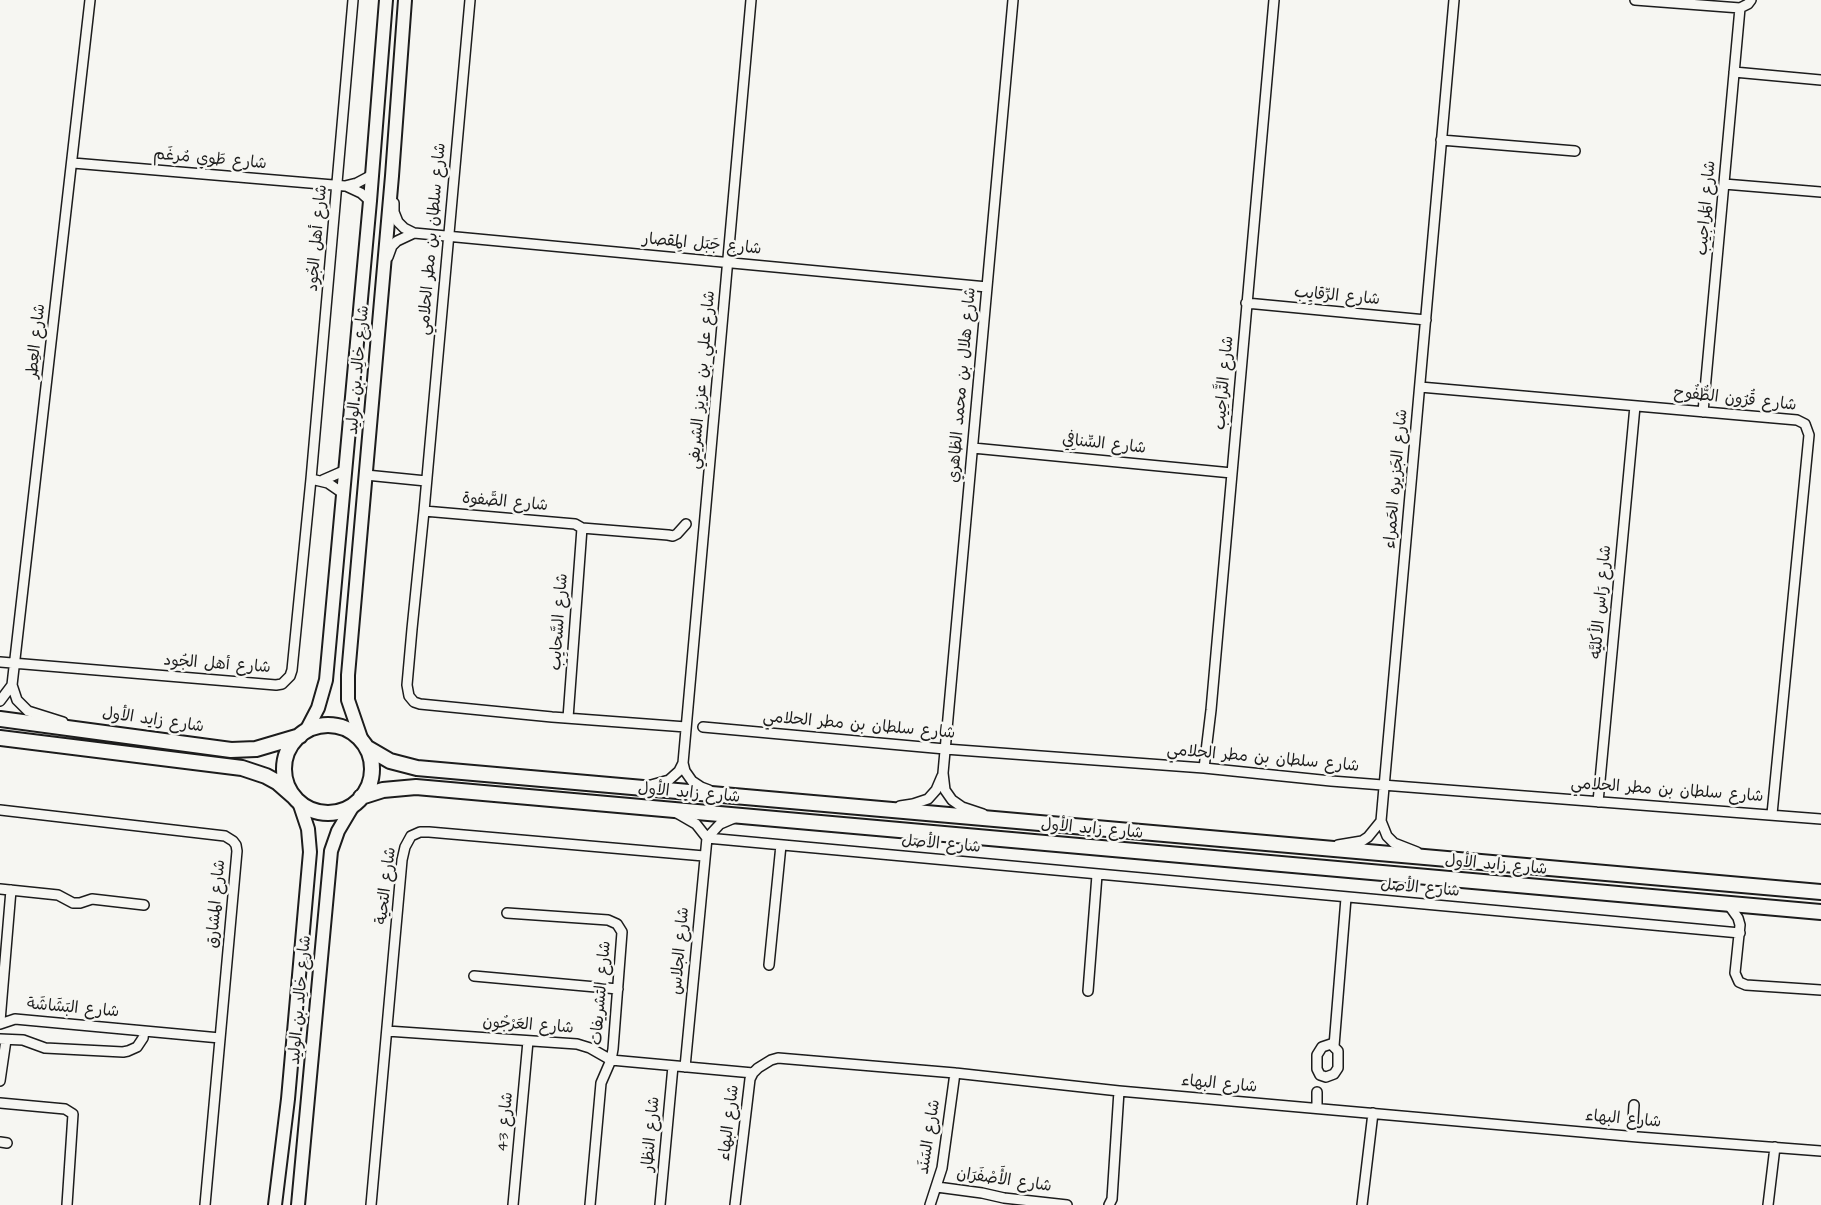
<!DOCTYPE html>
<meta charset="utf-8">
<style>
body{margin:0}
canvas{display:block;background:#f6f6f2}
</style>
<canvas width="1821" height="1205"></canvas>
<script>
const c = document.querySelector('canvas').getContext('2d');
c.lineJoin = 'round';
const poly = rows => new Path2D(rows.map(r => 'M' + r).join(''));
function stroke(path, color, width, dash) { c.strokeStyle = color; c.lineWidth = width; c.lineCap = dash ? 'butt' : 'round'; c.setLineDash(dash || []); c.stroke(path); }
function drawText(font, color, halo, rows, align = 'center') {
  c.font = font + ' "Architects Daughter","Playpen Sans Arabic",sans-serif'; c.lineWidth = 5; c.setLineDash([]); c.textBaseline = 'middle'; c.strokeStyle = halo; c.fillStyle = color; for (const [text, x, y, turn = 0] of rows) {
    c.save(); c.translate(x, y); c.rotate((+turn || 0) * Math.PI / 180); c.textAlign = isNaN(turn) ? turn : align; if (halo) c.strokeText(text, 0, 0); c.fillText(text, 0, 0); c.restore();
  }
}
const street = poly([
 [470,0,424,511,412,629,407,685,409,696,414,702,420,704,552,717,686,727],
 [1635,0,1740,8,1748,4,1751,0],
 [1734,72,1821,80],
 [1441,140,1575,151],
 [73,163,345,186,357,183,372,175],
 [1724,184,1821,192],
 [346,186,361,193,370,201],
 [394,203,394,212,398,222,404,228,414,233,987,287],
 [388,257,392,246,397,241,414,233],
 [1246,303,1426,320],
 [1420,387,1797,420,1805,424,1809,435,1772,814],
 [1703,412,1740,8],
 [973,448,1232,473],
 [366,475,426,481],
 [311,479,328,483,344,494],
 [323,480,346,470],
 [424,511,575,524,582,528,668,535,673,536,677,534,686,524],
 [0,662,276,685,282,684,290,676,292,670,311,479,353,0],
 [0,701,12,685],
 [568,718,582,528],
 [63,722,28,711,17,700,12,685,90,0],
 [703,727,945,749,1204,768,1331,781,1821,819],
 [683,763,685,771,692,781,701,787,709,790],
 [1204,768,1211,710,1274,0],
 [651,785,669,780,679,771,683,763,751,0],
 [1598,802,1635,406],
 [900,806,913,804,928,799,936,790,942,776],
 [0,810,225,836,233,841,236,845,237,851,205,1205],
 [677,813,696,824,707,838],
 [983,814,962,807,952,800,945,790,943,773,1013,0],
 [707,838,1740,933],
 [1338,845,1362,841,1368,837,1381,821],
 [1417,852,1394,843,1387,836,1381,821,1454,0],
 [0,889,58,895,73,903,80,903,92,899,144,905],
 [1728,904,1738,918,1740,925,1735,973,1739,982,1746,985,1821,990],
 [507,913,608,920,617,924,622,932,613,1049,611,1060,601,1083,590,1205],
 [769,965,781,845],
 [474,976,618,989],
 [1088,991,1097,875],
 [0,1021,11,890],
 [0,1024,15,1019,220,1038],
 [387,1031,577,1044,590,1048,611,1060,753,1073],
 [0,1039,23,1040,45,1048,123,1052,128,1051,137,1047,143,1038,144,1031],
 [1331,1044,1338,1051,1338,1068,1334,1074,1326,1077,1320,1075,1317,1069,1317,1055,1322,1047,1331,1044],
 [1334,1046,1346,898],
 [685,1067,707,838,720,824,734,818],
 [0,1081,6,1040],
 [0,1103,65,1109,73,1114,67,1205],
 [1317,1108,1317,1092],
 [1632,1136,1634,1105],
 [0,1142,7,1143],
 [937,1187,982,1193,1004,1198,1067,1205],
 [371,1205,402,860,405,847,411,836,420,832,429,832,704,856],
 [513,1205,528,1041],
 [660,1205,673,1066],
 [735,1205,750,1079,753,1073,758,1068,771,1060,778,1058,955,1073,1119,1091,1638,1137,1821,1151],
 [930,1205,942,1168,955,1073],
 [1109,1205,1112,1199,1119,1091],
 [1362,1205,1373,1113],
 [1768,1205,1775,1147]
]);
const secondary = poly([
 [306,731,318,708,326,680,370,201,386,0],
 [362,741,348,700,348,675,392,176,405,0],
 [275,1205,288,1099,310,852,308,829,299,802],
 [298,1205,331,851,338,831,354,804]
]);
const primary = poly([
 [0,719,231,750,256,749,300,736],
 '284 769a44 44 0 1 1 88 0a44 44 0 1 1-88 0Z',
 [0,738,242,768,266,776,277,782,293,796],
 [366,747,390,761,417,768,1821,892],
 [361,797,383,790,416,787,1821,912]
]);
stroke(street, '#1c1c1c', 12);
stroke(secondary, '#1c1c1c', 16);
stroke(primary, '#1c1c1c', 18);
stroke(street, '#f6f6f2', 9);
stroke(secondary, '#f6f6f2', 12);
stroke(primary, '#f6f6f2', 14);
drawText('16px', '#1c1c1c', '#f6f6f2', [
 ["شارع طَوي مُرغَم",210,160,5],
 ["شارع المَراجِيب",1707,208,-85],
 ["شارع أهل الجُود",318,238,-85],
 ["شارع سلطان بن مطر الحلامي",433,239,-85],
 ["شارع جَبَل المِقصار",702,245,5],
 ["شارع الرِّقايِب",1337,297,5],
 ["شارع العِطر",37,341,-84],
 ["شارع خالِد بن الوليد",359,370,-85],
 ["شارع علي بن عزيز الشريفي",703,380,-85],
 ["شارع التَّراحِيب",1225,383,-85],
 ["شارع هلال بن محمد الظاهري",963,385,-85],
 ["شارع قُرُون الطُّفُوح",1735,400,6],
 ["شارع السِّنافِي",1104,445,6],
 ["شارع الجَزيره الحَمراء",1397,479,-85],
 ["شارع الصَّفوة",505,503,5],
 ["شارع رَاس الأكليَّه",1602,602,-85],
 ["شارع السَّحايِب",560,622,-86],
 ["شارع أهل الجُود",217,665,4],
 ["شارع زايد الأول",153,721,8],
 ["شارع سلطان بن مطر الحلامي",859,726,5],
 ["شارع سلطان بن مطر الحلامي",1263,759,5],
 ["شارع سلطان بن مطر الحلامي",1667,791,4],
 ["شارع زايد الأول",689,794,5],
 ["شارع زايد الأول",1092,830,5],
 ["شارع الأصل",941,845,5],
 ["شارع زايد الأول",1496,866,5],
 ["شارع التحية",387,886,-83],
 ["شارع الأصل",1420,889,5],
 ["شارع المشارق",217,904,-85],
 ["شارع الجلاس",681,951,-85],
 ["شارع التشريفات",602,993,-85],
 ["شارع خالِد بن الوليد",301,1000,-85],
 ["شارع البَشَاشَة",73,1009,5],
 ["شارع العَرْجُون",528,1026,4],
 ["شارع البهاء",1219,1085,5],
 ["شارع البهاء",1623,1120,5],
 ["شارع 43",506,1122,-85],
 ["شارع البهاء",730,1123,-83],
 ["شارع النظار",652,1134,-85],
 ["شارع السَنَد",930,1137,-81],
 ["شارع الأَصْفَرَان",1004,1181,8]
]);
</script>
